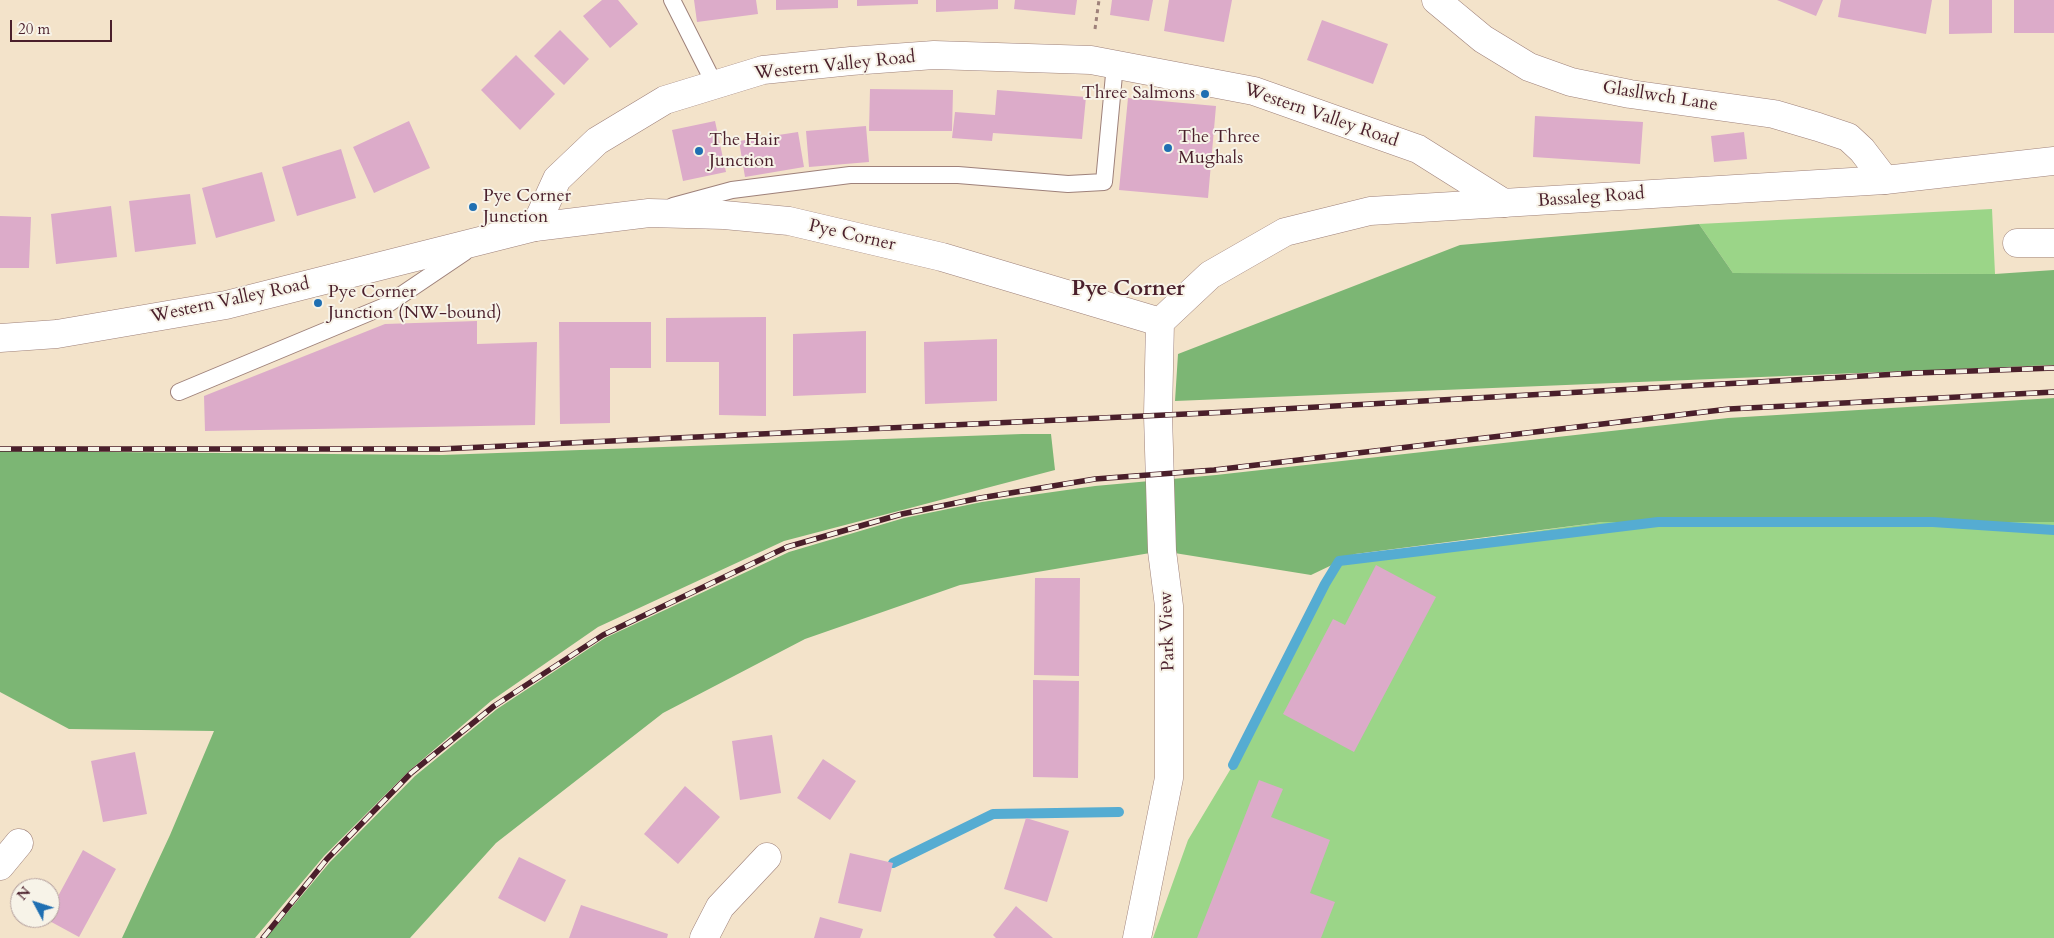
<!DOCTYPE html>
<style>
body{margin:0}
#map{position:relative;width:2054px;height:938px;overflow:hidden;background:#f3e3ca;font-family:Cardo,serif}
canvas{display:block}
.north{position:absolute;left:10px;top:878px;width:50px;height:50px;box-sizing:border-box;background:#f7f3e8;border:1px solid #b29e9c;border-radius:50%;rotate:310deg;font-size:14px;font-weight:700;line-height:20px;text-align:center;color:#4a1f2b}
.north::after{content:'';display:block;margin:auto;width:18px;height:22px;background:#1f6fb2;clip-path:polygon(50% 0,100% 100%,50% 72%,0 100%)}
.scale{position:absolute;left:10px;top:20px;width:102px;height:22px;box-sizing:border-box;border:2px solid #4a1f2b;border-top:0;padding-left:6px;font-size:15px;line-height:18px;white-space:nowrap;color:#4a1f2b;-webkit-text-stroke:4px #f7f3e8;paint-order:stroke}
</style>
<div id="map">
<canvas width="2054" height="938"></canvas>
<div class="north">N</div>
<div class="scale">20 m</div>
</div>
<script>
const c = document.querySelector('canvas').getContext('2d');
c.lineJoin = 'round';
function fill(path, color) { c.fillStyle = color; c.fill(path, 'evenodd'); }
const poly = rows => new Path2D(rows.map(r => 'M' + r).join(''));
function stroke(path, color, width, dash) { c.strokeStyle = color; c.lineWidth = width; c.lineCap = dash ? 'butt' : 'round'; c.setLineDash(dash || []); c.stroke(path); }
function drawText(font, color, halo, rows, align = 'center') {
  c.font = font + ' Cardo,serif'; c.lineWidth = 4; c.setLineDash([]); c.textBaseline = 'middle'; c.strokeStyle = halo; c.fillStyle = color; for (const [text, x, y, turn = 0] of rows) {
    c.save(); c.translate(x, y); c.rotate((+turn || 0) * Math.PI / 180); c.textAlign = isNaN(turn) ? turn : align; if (halo) c.strokeText(text, 0, 0); c.fillText(text, 0, 0); c.restore();
  }
}
fill(poly([
 [1992,209,1995,274,1733,273,1699,224],
 [1603,522,2054,522,2054,938,1153,938,1188,840,1233,765,1325,584,1339,561,1478,539]
]), '#9bd588');
fill(poly([
 [1699,224,1733,273,1995,274,2054,270,2054,365,1175,401,1178,354,1460,245],
 [2054,398,2054,522,1603,522,1355,554,1311,575,1162,551,960,585,805,639,663,713,496,843,410,938,266,938,330,862,415,776,497,709,605,638,789,552,904,518,982,502,1095,486,1216,475,1728,418],
 [1022,434,1051,434,1055,470,784,541,598,627,491,701,409,771,324,856,255,938,122,938,170,835,214,731,69,729,0,692,0,451,442,455]
]), '#7cb674');
stroke(poly([
 [1233,765,1325,584,1339,561,1658,522,1933,522,2054,530],
 [893,863,993,814,1119,812]
]), '#55acd2', 10);
fill(poly([
 [602,0,618,0,638,24,610,48,583,16],
 [694,0,756,0,758,14,697,22],
 [776,0,838,0,838,8,776,10],
 [857,0,918,0,918,4,857,6],
 [936,0,998,0,998,9,936,12],
 [1015,0,1077,0,1075,15,1014,9],
 [1112,0,1153,0,1149,21,1110,15],
 [1169,0,1232,0,1224,42,1164,31],
 [1777,0,1823,0,1816,16],
 [1841,0,1932,0,1926,34,1838,17],
 [1949,0,1992,0,1992,33,1949,34],
 [2014,0,2054,0,2054,33,2014,33],
 [1322,20,1388,44,1373,84,1307,60],
 [560,30,589,59,564,85,534,56],
 [516,55,555,94,520,130,481,90],
 [870,89,953,90,952,131,869,131],
 [997,90,1086,97,1082,139,993,133,992,141,952,138,955,112,995,115],
 [1128,98,1216,106,1208,198,1119,190],
 [1535,116,1643,122,1640,164,1533,157],
 [409,121,430,168,374,193,353,147],
 [715,121,726,172,683,181,672,130],
 [866,126,869,162,809,167,806,131],
 [798,132,804,167,745,177,739,141],
 [1744,132,1747,159,1714,162,1711,136],
 [341,149,356,198,297,216,282,167],
 [262,172,275,221,216,238,202,188],
 [190,194,196,244,135,252,129,201],
 [111,206,117,257,56,264,51,214],
 [0,216,31,217,29,268,0,268],
 [766,317,766,416,719,415,719,362,666,362,666,318],
 [477,321,477,344,537,342,535,425,205,431,204,396,385,324],
 [559,322,651,322,651,368,610,368,610,423,560,424],
 [866,331,866,393,793,396,793,334],
 [997,339,997,401,925,404,924,342],
 [1376,565,1436,597,1354,752,1283,714,1333,619,1345,625],
 [1035,578,1080,578,1079,676,1034,675],
 [1033,680,1079,681,1078,778,1033,777],
 [772,735,781,793,740,800,732,741],
 [135,752,147,814,103,822,91,761],
 [823,759,856,781,830,820,797,798],
 [1259,780,1283,789,1271,817,1330,840,1310,893,1335,902,1321,938,1197,938],
 [685,786,720,817,678,864,644,834],
 [1026,818,1069,831,1047,902,1004,889],
 [83,850,116,869,79,937,44,918,50,918,50,911],
 [850,853,893,863,881,912,838,903],
 [519,857,566,880,545,922,498,898],
 [581,905,668,934,667,938,569,938],
 [1016,906,1053,938,996,938,993,935],
 [820,917,863,929,860,938,814,938]
]), '#dcabc9');
const service = poly([
 [672,0,715,85],
 [673,206,732,190,850,175,958,175,1068,184,1104,182,1115,64],
 [179,392,385,306,465,252]
]);
const minor = poly([
 [1436,0,1483,39,1529,67,1571,82,1630,94,1774,114,1818,127,1848,137,1862,150,1885,180],
 [535,227,557,179,597,141,665,100,763,70,851,61,934,55,1091,60,1254,91,1418,149,1504,203],
 [2017,243,2054,243],
 [0,866,19,843],
 [704,938,720,907,767,857]
]);
const tertiary = poly([
 [1160,322,1210,275,1285,232,1370,211,1885,180,2054,161],
 [0,338,57,334,226,305,535,227,649,213,724,215,789,221,942,257,1160,322],
 [1137,938,1169,778,1169,606,1162,551,1158,415,1160,322]
]);
stroke(service, '#9e817a', 18);
stroke(minor, '#9e817a', 29);
stroke(tertiary, '#9e817a', 29);
stroke(poly([
 [1095,29,1099,0]
]), '#9e817a', 3, [4, 4]);
stroke(service, '#fff', 16);
stroke(minor, '#fff', 28);
stroke(tertiary, '#fff', 28);
const rail = poly([
 [0,449,441,449,1229,412,1916,373,2054,368],
 [263,938,327,859,411,773,494,706,603,635,787,547,902,514,980,498,1095,479,1214,470,1729,409,2054,392]
]);
stroke(rail, '#4a1f2b', 5.5);
stroke(rail, '#f7f3e8', 4, [11]);
for (const [x, y, r, color] of [
 [1205,94,5,"#1f6fb2"],
 [1168,148,5,"#1f6fb2"],
 [699,151,5,"#1f6fb2"],
 [473,207,5,"#1f6fb2"],
 [318,303,5,"#1f6fb2"]
]) { const dot = new Path2D(); dot.arc(x, y, r, 0, 2 * Math.PI); c.fillStyle = color; c.fill(dot); stroke(dot, '#f7f3e8', 2); }
drawText('18px', '#4a1f2b', '#f7f3e8', [
 ["Western Valley Road",835,66,-6],
 ["Glasllwch Lane",1660,97,9],
 ["Western Valley Road",1321,116,19],
 ["Bassaleg Road",1591,198,-4],
 ["Pye Corner",852,236,13],
 ["Western Valley Road",230,301,-12],
 ["Park View",1168,631,-92]
]);
drawText('18px', '#4a1f2b', '#f7f3e8', [
 ["Three Salmons",1195,94,"right"],
 ["The Three",1178,138],
 ["Mughals",1178,159],
 ["The Hair",709,141],
 ["Junction",709,162],
 ["Pye Corner",483,197],
 ["Junction",483,218],
 ["Pye Corner",328,293],
 ["Junction (NW-bound)",328,314]
], 'left');
drawText('bold 22px', '#4a1f2b', '#f7f3e8', [
 ["Pye Corner",1128,290]
]);
</script>
